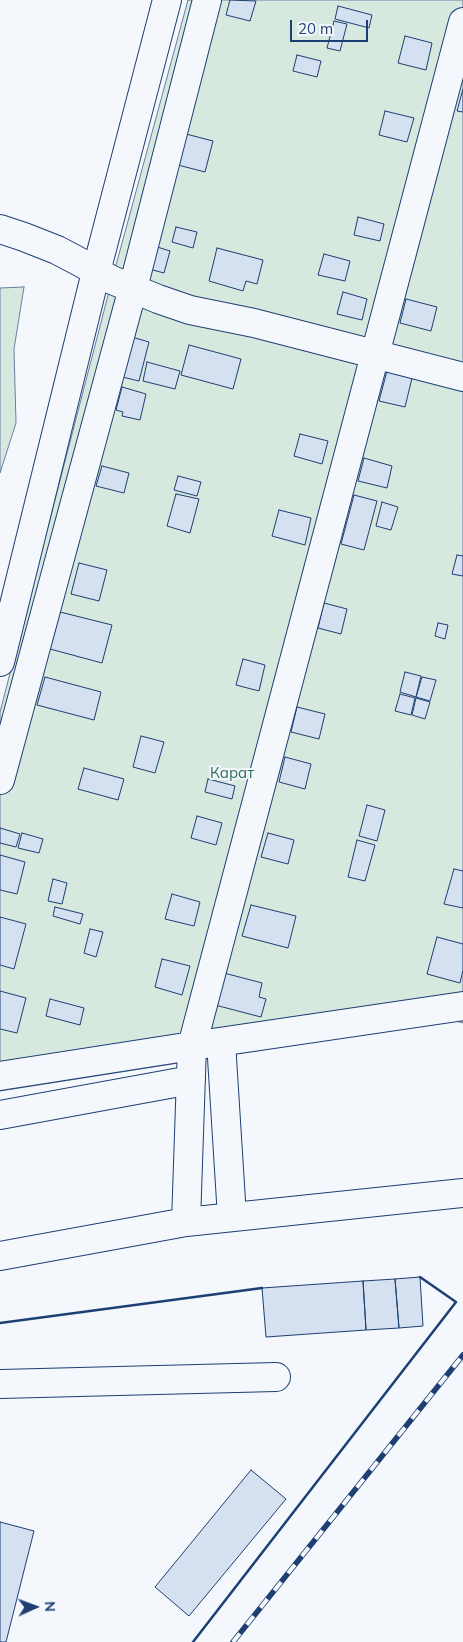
<!DOCTYPE html>
<meta charset="utf-8">
<style>
body{margin:0}
#map{position:relative;width:463px;height:1642px;overflow:hidden;background:#f4f7fb;font-family:Mulish,sans-serif}
canvas{display:block}
.north{position:absolute;left:10px;top:1582px;width:50px;height:50px;-webkit-text-stroke:4px #f4f7fb;paint-order:stroke;rotate:88deg;font-size:14px;font-weight:700;line-height:20px;text-align:center;color:#1d3f73}
.north::after{content:'';display:block;margin:auto;width:18px;height:22px;background:#1d3f73;clip-path:polygon(50% 0,100% 100%,50% 72%,0 100%)}
.scale{position:absolute;left:290px;top:20px;width:78px;height:22px;box-sizing:border-box;border:2px solid #1d3f73;border-top:0;padding-left:6px;font-size:15px;line-height:18px;white-space:nowrap;color:#1d3f73;-webkit-text-stroke:4px #f4f7fb;paint-order:stroke}
</style>
<div id="map">
<canvas width="463" height="1642"></canvas>
<div class="north">N</div>
<div class="scale">20 m</div>
</div>
<script>
const c = document.querySelector('canvas').getContext('2d');
c.lineJoin = 'round';
function fill(path, color) { c.fillStyle = color; c.fill(path, 'evenodd'); }
const poly = rows => new Path2D(rows.map(r => 'M' + r).join(''));
function stroke(path, color, width, dash) { c.strokeStyle = color; c.lineWidth = width; c.lineCap = dash ? 'butt' : 'round'; c.setLineDash(dash || []); c.stroke(path); }
function drawText(font, color, halo, rows, align = 'center') {
  c.font = font + ' Mulish,sans-serif'; c.lineWidth = 4; c.setLineDash([]); c.textBaseline = 'middle'; c.strokeStyle = halo; c.fillStyle = color; for (const [text, x, y, turn = 0] of rows) {
    c.save(); c.translate(x, y); c.rotate((+turn || 0) * Math.PI / 180); c.textAlign = isNaN(turn) ? turn : align; if (halo) c.strokeText(text, 0, 0); c.fillText(text, 0, 0); c.restore();
  }
}
const green = poly([
 [188,0,463,0,463,1023,452,1020,0,1091,0,712,112,280,188,0],
 [24,287,14,349,16,423,0,473,0,288,24,287]
]);
fill(green, '#d7e8df');
stroke(green, '#687fa3', 1);
const building = poly([
 [230,0,256,1,250,21,226,15,230,0],
 [338,6,372,15,369,28,335,19,338,6],
 [334,21,347,24,340,51,327,48,334,21],
 [405,36,432,43,426,70,398,63,405,36],
 [297,55,321,61,317,77,293,71,297,55],
 [463,89,463,112,457,111,463,89],
 [385,111,414,118,407,142,379,135,385,111],
 [186,134,213,141,205,172,178,165,186,134],
 [358,217,384,224,380,241,354,235,358,217],
 [176,227,197,232,193,248,172,242,176,227],
 [151,245,170,251,164,273,145,268,151,245],
 [217,248,263,260,257,284,246,281,243,291,209,281,217,248],
 [324,254,350,261,345,281,318,275,324,254],
 [343,292,367,299,362,320,337,314,343,292],
 [406,299,437,307,431,331,400,323,406,299],
 [125,335,149,342,139,381,114,375,125,335],
 [189,345,241,359,233,389,181,375,189,345],
 [147,362,180,371,175,389,143,381,147,362],
 [387,371,412,378,405,407,379,401,387,371],
 [122,387,146,394,140,420,122,416,123,412,116,410,122,387],
 [300,434,328,441,322,464,294,456,300,434],
 [364,458,392,466,387,488,358,481,364,458],
 [102,466,129,473,124,493,96,486,102,466],
 [178,476,201,482,197,496,174,490,178,476],
 [176,494,199,499,190,533,167,526,176,494],
 [354,495,377,501,364,550,341,544,354,495],
 [382,502,398,507,391,530,376,526,382,502],
 [279,510,311,518,305,545,272,536,279,510],
 [457,555,463,556,463,576,452,574,457,555],
 [79,563,107,570,99,601,71,594,79,563],
 [324,603,347,609,341,634,318,628,324,603],
 [60,612,112,625,102,663,50,649,60,612],
 [438,623,448,625,445,639,435,636,438,623],
 [243,659,265,665,259,691,236,685,243,659],
 [405,672,421,676,416,697,400,692,405,672],
 [45,677,101,692,94,720,37,705,45,677],
 [422,677,436,680,430,701,416,697,422,677],
 [400,694,415,698,411,715,395,711,400,694],
 [416,698,430,702,425,719,412,715,416,698],
 [297,707,325,714,319,739,291,732,297,707],
 [141,736,164,742,155,773,133,767,141,736],
 [285,757,311,764,305,789,279,782,285,757],
 [84,768,124,779,118,800,78,789,84,768],
 [208,779,235,786,232,799,205,792,208,779],
 [367,805,385,810,377,841,359,836,367,805],
 [197,816,222,823,216,845,191,838,197,816],
 [0,828,20,834,16,847,0,843,0,828],
 [22,833,43,839,39,853,18,848,22,833],
 [268,833,294,840,288,864,261,857,268,833],
 [357,840,375,845,365,881,348,877,357,840],
 [0,855,25,862,17,894,0,890,0,855],
 [454,869,463,871,463,908,444,904,454,869],
 [53,879,67,883,62,904,48,901,53,879],
 [172,894,200,902,194,926,165,919,172,894],
 [251,905,296,916,288,948,242,936,251,905],
 [55,907,83,914,80,924,53,916,55,907],
 [0,917,26,924,14,969,0,965,0,917],
 [90,929,103,932,96,957,84,953,90,929],
 [437,937,463,944,463,970,460,983,427,974,437,937],
 [162,959,190,966,182,995,155,987,162,959],
 [224,973,262,983,259,997,266,999,261,1017,215,1005,224,973],
 [0,991,26,998,17,1033,0,1029,0,991],
 [50,999,84,1008,80,1025,46,1016,50,999],
 [420,1277,423,1326,399,1328,395,1279,420,1277],
 [395,1279,399,1328,366,1330,363,1281,395,1279],
 [363,1281,366,1330,266,1337,262,1288,363,1281],
 [251,1470,286,1499,189,1616,155,1587,251,1470],
 [0,1522,34,1531,6,1642,0,1642,0,1522]
]);
fill(building, '#d5e0f0');
stroke(building, '#1d3f73', 1);
const minor = poly([
 [0,229,24,237,57,250,76,260,112,280,158,299,190,310,254,323,463,377],
 [0,662,96,272,167,0],
 [0,780,133,288,207,0],
 [221,1042,232,1217],
 [0,1076,192,1046,463,1006],
 [0,1115,191,1080],
 [186,1222,192,1046,463,22],
 [0,1256,186,1222,463,1193],
 [0,1384,276,1377]
]);
stroke(minor, '#1d3f73', 30);
stroke(minor, '#f4f7fb', 28);
const rail = poly([
 [233,1642,463,1355]
]);
stroke(rail, '#1d3f73', 5.5);
stroke(rail, '#f4f7fb', 4, [11]);
stroke(poly([
 [0,1323,262,1288],
 [193,1642,456,1302,420,1277]
]), '#1d3f73', 2.5);
drawText('15px', '#2c6c60', '#f4f7fb', [
 ["Карат",232,773]
]);
</script>
